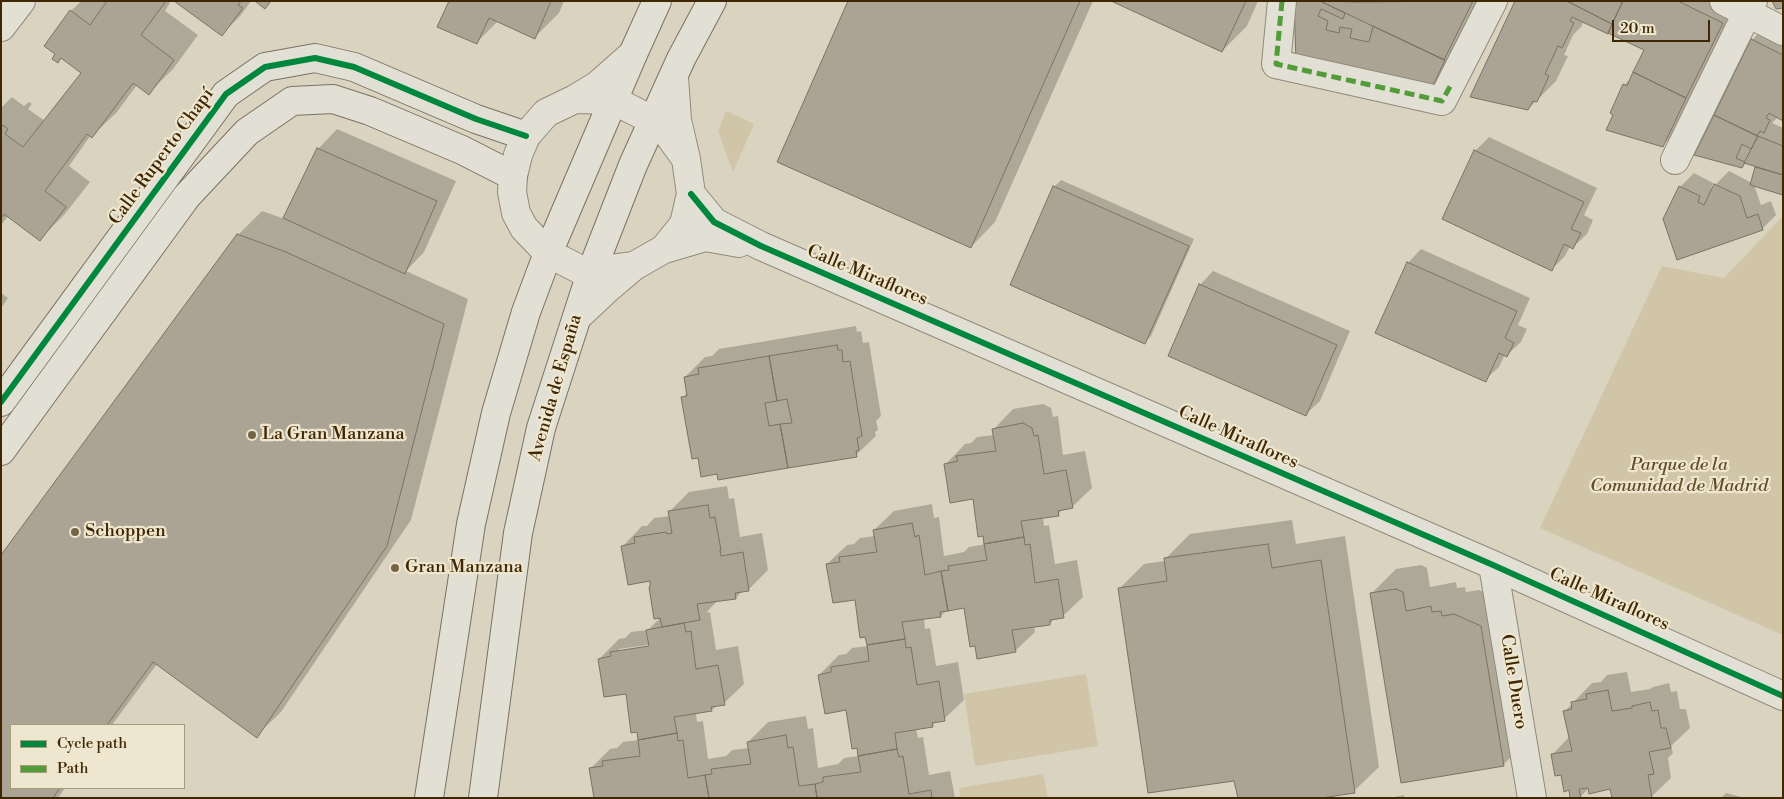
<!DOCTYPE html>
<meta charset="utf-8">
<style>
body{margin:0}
#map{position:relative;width:1784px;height:799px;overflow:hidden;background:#dad3bf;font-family:"Libre Bodoni",serif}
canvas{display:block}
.frame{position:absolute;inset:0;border:2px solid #3f2704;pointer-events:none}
.legend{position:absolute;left:10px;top:724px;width:175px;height:65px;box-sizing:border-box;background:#eee6ce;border:1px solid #a89a7d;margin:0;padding:6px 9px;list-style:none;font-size:15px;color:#3f2704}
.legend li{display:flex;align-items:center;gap:10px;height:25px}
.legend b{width:25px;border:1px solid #a89a7d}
.scale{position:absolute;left:1612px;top:20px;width:98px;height:22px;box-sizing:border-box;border:2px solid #3f2704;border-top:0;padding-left:6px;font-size:15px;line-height:18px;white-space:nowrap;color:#3f2704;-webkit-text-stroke:4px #eee6ce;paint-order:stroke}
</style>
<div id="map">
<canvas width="1784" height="799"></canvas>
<div class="frame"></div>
<ul class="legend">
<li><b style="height:6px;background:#00873e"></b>Cycle path</li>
<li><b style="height:6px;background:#539c3a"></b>Path</li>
</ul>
<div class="scale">20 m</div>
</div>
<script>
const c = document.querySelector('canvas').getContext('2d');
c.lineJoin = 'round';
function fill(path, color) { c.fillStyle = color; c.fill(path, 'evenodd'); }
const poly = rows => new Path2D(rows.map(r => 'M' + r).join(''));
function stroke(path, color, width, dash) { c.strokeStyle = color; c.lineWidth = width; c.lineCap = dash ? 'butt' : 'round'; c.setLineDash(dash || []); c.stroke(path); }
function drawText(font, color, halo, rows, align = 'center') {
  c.font = font + ' "Libre Bodoni",serif'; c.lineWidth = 4.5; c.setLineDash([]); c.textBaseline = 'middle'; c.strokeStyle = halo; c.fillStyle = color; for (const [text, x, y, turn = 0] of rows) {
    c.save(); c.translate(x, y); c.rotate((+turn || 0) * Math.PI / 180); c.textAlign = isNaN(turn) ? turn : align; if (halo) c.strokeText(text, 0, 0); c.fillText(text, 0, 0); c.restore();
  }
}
fill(poly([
 [726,111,754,124,733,172,718,131],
 [1783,216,1783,635,1540,528,1662,266,1724,278],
 [1086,674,1098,746,975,766,964,694],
 [1043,774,1048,798,961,798,959,788]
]), '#d1c5a8');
fill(poly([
 [81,1,171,1,165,11,198,35,173,69,149,93,137,85,117,112,92,136,91,135,69,166,90,182,64,215,40,239,8,216,1,225,1,108,12,97,24,106,29,102,32,104,28,109,45,121,82,73,46,45,71,11],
 [176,1,251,1,241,15,222,34],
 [450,1,564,1,559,13,534,38,498,21,477,42],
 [849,1,1093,1,995,222,971,247],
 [1112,1,1258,1,1247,26,1222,51],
 [1295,1,1326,6,1328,4,1323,1,1484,1,1452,67,1432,87,1298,60],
 [1517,1,1738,1,1676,132,1662,146,1624,85,1632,77,1645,50,1584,21,1581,27,1573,35,1564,55,1568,56,1556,81,1528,109],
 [1771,21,1783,26,1783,119,1778,117,1772,123,1783,128,1783,193,1754,185,1761,205,1771,201,1776,215,1762,229,1678,258,1680,187,1694,173,1713,183,1711,189,1729,171,1752,183,1757,166,1746,163,1741,167,1696,155,1752,40],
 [337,129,456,181,424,252,406,271,468,299,411,520,281,712,256,736,157,664,112,725,11,725,11,788,65,788,58,798,1,798,1,557,238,235,262,211,285,219,318,149],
 [1489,137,1597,188,1584,215,1593,220,1587,234,1573,247,1570,246,1565,256,1551,270,1443,218,1476,150],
 [1061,180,1194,239,1151,336,1144,343,1054,187],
 [1421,249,1530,298,1518,325,1527,329,1521,342,1507,355,1505,354,1499,367,1485,380,1408,263],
 [1213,271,1350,331,1320,401,1306,414,1200,285],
 [1,293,8,298,1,308],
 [856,326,857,332,861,331,863,343,869,342,881,416,876,421,878,430,875,432,876,436,856,455,718,473,699,456,683,397,688,392,685,377,705,357,712,356,719,349],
 [1043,404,1051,408,1053,417,1058,416,1063,455,1085,451,1092,488,1072,507,1064,508,1058,514,1043,517,1044,526,1049,525,1055,564,1077,560,1083,597,1063,616,1055,618,1050,624,1034,626,1035,632,1015,651,976,644,965,607,947,610,941,616,924,618,925,629,930,628,936,666,958,662,964,700,944,719,937,721,932,726,916,728,918,738,923,737,929,775,950,771,955,798,595,798,590,769,610,749,617,748,623,742,639,740,627,693,599,659,619,639,625,638,631,632,648,630,661,617,651,580,623,546,642,526,647,526,654,518,670,516,669,512,689,492,727,486,729,499,734,498,740,537,762,533,768,570,749,589,743,590,736,598,718,600,706,613,710,612,716,650,738,646,744,684,724,703,718,704,712,710,696,713,697,722,703,721,708,759,726,756,732,750,749,748,748,742,768,722,806,716,808,729,813,728,818,768,838,764,844,758,859,756,847,709,819,675,839,655,846,654,852,648,868,646,856,598,827,564,847,545,854,544,860,538,875,536,874,530,894,511,932,504,934,518,939,517,944,556,964,552,969,547,986,544,974,498,946,464,965,444,971,443,977,437,994,435,994,429,1013,409],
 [655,644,655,646,619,652,619,649],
 [1292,520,1296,544,1345,536,1379,767,1354,791,1234,780,1119,589,1144,564,1165,561,1165,559,1190,534],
 [1421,565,1427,568,1430,587,1456,582,1457,588,1465,587,1466,592,1479,590,1505,602,1528,740,1503,765,1371,594,1396,569],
 [1627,672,1631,692,1650,689,1653,687,1669,683,1671,692,1677,691,1680,709,1686,709,1690,728,1671,746,1673,753,1668,758,1671,778,1651,797,1611,787,1589,788,1580,797,1570,789,1552,755,1570,736,1565,711,1592,683,1601,682,1607,675],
 [1726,793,1745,798,1721,798],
 [1404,795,1404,798,1390,798]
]), '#0003');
const building = poly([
 [107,1,166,1,141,35,174,60,149,95,133,83,92,138,87,134,45,191,66,207,40,241,4,214,1,218,1,127,3,125,8,129,5,134,23,147,81,73,61,58,58,63,52,59,55,54,44,46,70,10,90,25,107,1],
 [174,1,241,1,238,5,243,8,222,36,174,1],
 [255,1,271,1,265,9,255,1],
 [449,1,551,1,535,39,489,18,477,44,437,27,449,1],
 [848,1,1080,1,971,248,777,162,848,1],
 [1111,1,1246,1,1222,52,1111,1],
 [1294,1,1320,1,1345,13,1343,19,1321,9,1318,16,1328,21,1326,30,1339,33,1340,27,1352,29,1350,38,1369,42,1373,26,1445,60,1432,88,1296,61,1294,1],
 [1320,1,1356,2,1473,1,1444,60,1320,1],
 [1515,1,1567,1,1612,24,1608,34,1572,17,1570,21,1574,23,1562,48,1558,46,1545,74,1549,76,1537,102,1533,101,1528,110,1470,97,1515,1],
 [1567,1,1623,1,1612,24,1567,1],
 [1623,1,1678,1,1723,23,1686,98,1633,72,1644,50,1608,33,1623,1],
 [1772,1,1783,1,1783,8,1776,9,1772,1],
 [1751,39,1783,55,1783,121,1769,113,1766,118,1770,120,1764,133,1760,131,1757,136,1714,115,1751,39],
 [1633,72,1686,98,1663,147,1606,130,1613,115,1610,113,1623,84,1627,86,1633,72],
 [1714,115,1758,136,1751,149,1742,144,1736,158,1745,162,1742,168,1694,155,1714,115],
 [1758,136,1783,146,1783,175,1744,163,1758,136],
 [317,148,437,201,405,274,283,218,317,148],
 [1474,150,1584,202,1571,229,1581,233,1573,249,1564,244,1552,271,1442,219,1474,150],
 [1755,167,1783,175,1783,195,1750,185,1755,167],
 [1714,184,1740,196,1747,218,1758,214,1763,230,1677,260,1663,219,1679,186,1700,196,1698,202,1704,205,1714,184],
 [1053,186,1189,246,1145,344,1010,285,1053,186],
 [237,234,286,252,444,324,387,546,257,738,153,662,107,725,11,725,11,788,60,788,53,798,1,798,1,555,237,234],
 [1407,262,1517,311,1505,338,1514,343,1507,357,1499,353,1486,382,1375,333,1407,262],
 [1199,284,1337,345,1306,416,1168,356,1199,284],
 [837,345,838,350,842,350,843,362,850,361,862,436,857,438,859,450,856,451,857,457,788,468,780,424,792,423,787,399,777,401,769,356,837,345],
 [769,356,777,401,765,403,769,426,780,424,788,468,718,480,717,474,701,477,698,458,692,459,681,397,687,396,684,377,699,374,698,368,769,356],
 [1023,423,1032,428,1034,436,1038,435,1044,474,1066,470,1073,508,1058,511,1059,516,1021,521,1024,537,984,544,983,536,978,537,973,499,950,503,944,464,958,461,956,456,996,451,992,429,1023,423],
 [708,505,710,518,715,517,721,550,720,550,721,556,743,552,749,591,735,593,736,599,697,604,700,620,662,627,660,618,654,619,649,587,650,587,650,581,628,585,621,546,635,543,634,537,666,532,667,534,672,533,668,511,708,505],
 [912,523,915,537,919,535,925,575,941,571,948,611,940,612,941,617,902,622,905,639,867,645,865,637,860,638,855,600,833,603,826,564,840,562,839,557,877,552,873,530,912,523],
 [1024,537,1025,545,1030,544,1035,583,1058,579,1064,618,1050,620,1050,625,1012,630,1016,652,977,659,975,646,970,647,964,608,948,611,941,571,949,570,948,566,987,560,984,544,1024,537],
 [1268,544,1272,568,1321,560,1355,793,1321,798,1238,798,1234,781,1148,793,1118,588,1167,581,1164,558,1268,544],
 [1396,589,1403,592,1406,611,1431,606,1432,612,1441,611,1442,616,1454,614,1481,626,1504,766,1401,783,1370,593,1396,589],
 [684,623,686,632,691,631,696,669,718,665,725,705,711,707,712,711,674,717,677,733,638,740,637,732,631,733,626,694,604,697,598,659,611,656,610,652,649,646,646,630,684,623],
 [905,639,906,648,911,647,917,685,939,681,945,721,932,723,933,727,895,733,897,749,858,756,857,748,852,749,846,710,825,714,818,675,831,672,831,667,869,661,867,645,905,639],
 [1608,690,1612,711,1632,708,1632,706,1650,702,1652,711,1658,710,1661,728,1666,728,1671,748,1649,752,1654,774,1648,775,1652,798,1612,798,1610,789,1589,794,1588,788,1579,789,1581,798,1570,798,1569,790,1564,792,1561,775,1555,776,1551,754,1572,751,1563,711,1572,709,1571,702,1587,699,1586,694,1608,690],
 [677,733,678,741,683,740,688,778,705,775,709,798,594,798,589,768,603,766,602,761,640,756,638,740,677,733],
 [786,735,788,748,793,747,799,786,815,784,817,798,709,798,705,775,712,774,711,769,751,764,747,742,786,735],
 [897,749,899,757,903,756,909,794,931,790,932,798,817,798,815,784,823,782,823,777,861,772,858,756,897,749]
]);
fill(building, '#aba494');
stroke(building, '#7a7263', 1);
const street = poly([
 [1282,1,1276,64,1442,101,1493,1],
 [1724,1,1783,31],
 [1,27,21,1],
 [575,99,598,85,633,54],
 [1675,160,1753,1],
 [691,194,714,222,761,246,1493,565,1783,696],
 [664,249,705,237,739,243],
 [634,266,603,270,581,270,548,253,524,228,516,213,512,192,513,176,518,155,526,136,546,113,575,99,613,100,654,121,668,134,686,159],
 [577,317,608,288,634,266,664,249,684,224,691,194,686,159,677,120,674,77],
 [1493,565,1532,798]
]);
const secondary = poly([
 [1,402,226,94,265,67,315,58,354,67,476,119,526,136],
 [1,451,187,196,247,132,292,101,333,99,370,111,462,150,513,176],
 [429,798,471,524,496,413,526,312,548,253,633,54,657,1],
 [483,798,518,533,541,428,592,270,633,165,681,59,712,1]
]);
stroke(street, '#918a7a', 30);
stroke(secondary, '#7a7263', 30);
stroke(street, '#e2dfd4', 28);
stroke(secondary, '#e2dfd4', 28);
stroke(poly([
 [1282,1,1276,64,1442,101,1452,83]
]), '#539c3a', 5, [10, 5]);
stroke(poly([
 [691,194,714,222,761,246,1493,565,1783,696],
 [1,402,226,94,265,67,315,58,354,67,476,119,526,136]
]), '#00873e', 6);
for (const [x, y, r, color] of [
 [252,435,5,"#756345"],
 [75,532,5,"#756345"],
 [395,568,5,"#756345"]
]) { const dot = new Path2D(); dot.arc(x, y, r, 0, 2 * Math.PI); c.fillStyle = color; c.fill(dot); stroke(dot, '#eee6ce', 2); }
drawText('18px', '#3f2704', '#eee6ce', [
 ["Calle Ruperto Chapí",162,157,-54],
 ["Calle Miraflores",867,276,23],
 ["Avenida de España",556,388,-74],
 ["Calle Miraflores",1238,438,24],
 ["Calle Miraflores",1609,600,24],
 ["Calle Duero",1513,682,81]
]);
drawText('18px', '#3f2704', '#eee6ce', [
 ["La Gran Manzana",262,435],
 ["Schoppen",85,532],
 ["Gran Manzana",405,568]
], 'left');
drawText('italic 18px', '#624c28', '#eee6ce', [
 ["Parque de la",1679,466],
 ["Comunidad de Madrid",1679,487]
]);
</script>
